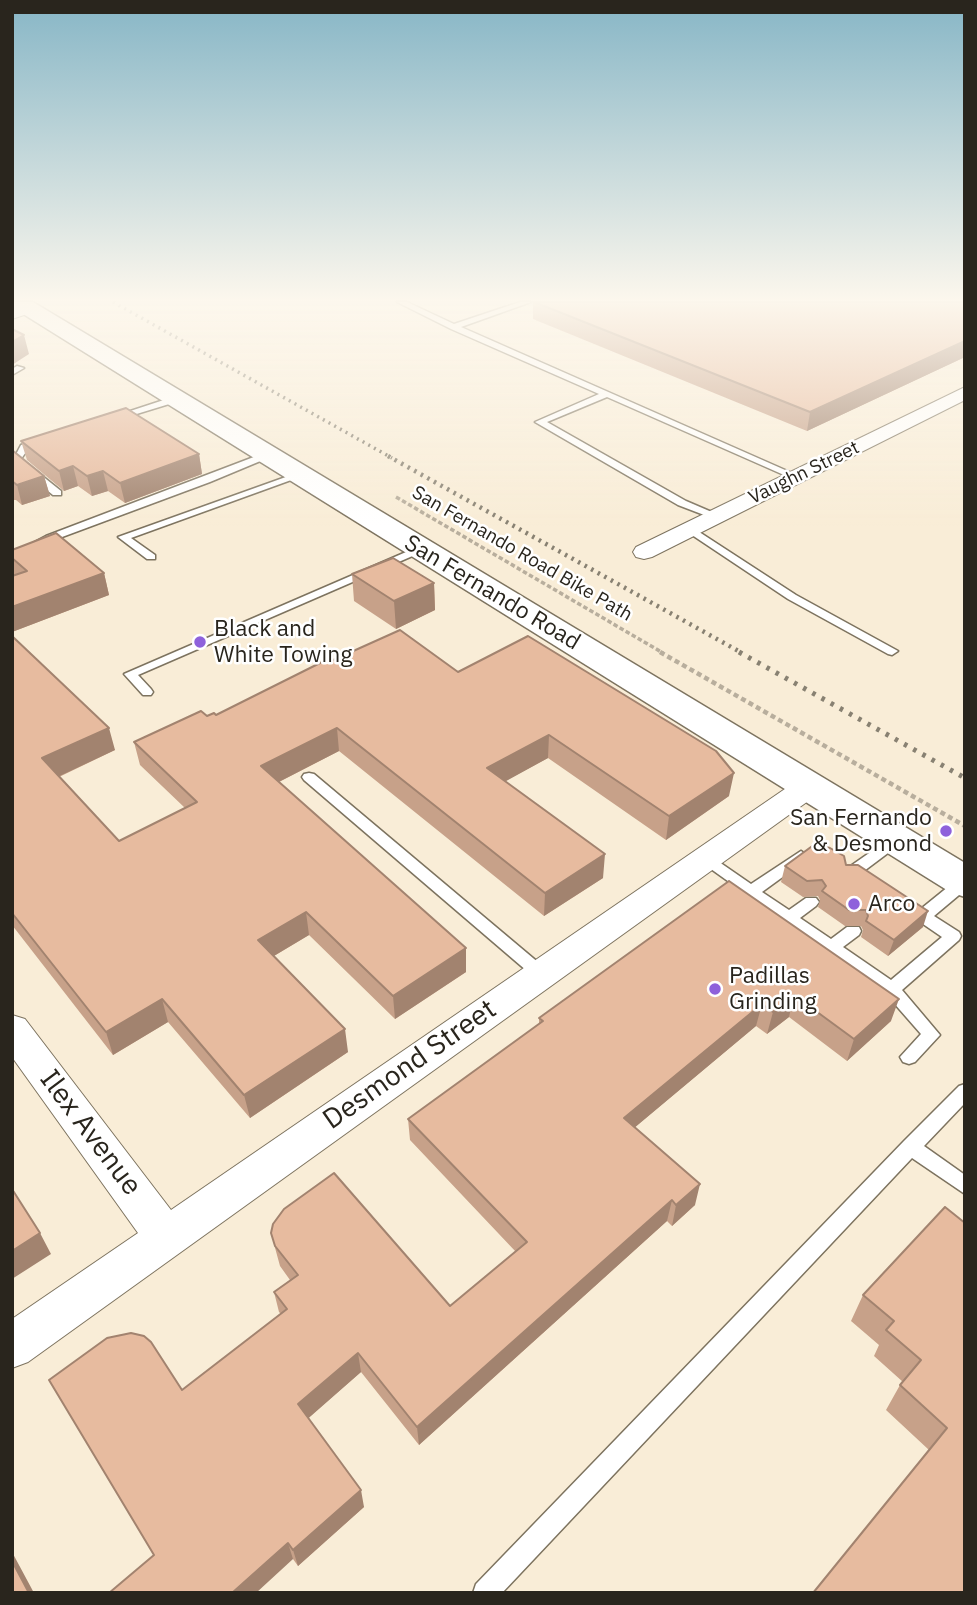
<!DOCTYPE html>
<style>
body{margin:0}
#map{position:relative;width:977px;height:1605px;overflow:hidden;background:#f9edd7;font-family:"IBM Plex Sans",sans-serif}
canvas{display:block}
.frame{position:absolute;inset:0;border:14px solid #29251d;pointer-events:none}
</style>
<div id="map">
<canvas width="977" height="1605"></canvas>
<div class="frame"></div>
</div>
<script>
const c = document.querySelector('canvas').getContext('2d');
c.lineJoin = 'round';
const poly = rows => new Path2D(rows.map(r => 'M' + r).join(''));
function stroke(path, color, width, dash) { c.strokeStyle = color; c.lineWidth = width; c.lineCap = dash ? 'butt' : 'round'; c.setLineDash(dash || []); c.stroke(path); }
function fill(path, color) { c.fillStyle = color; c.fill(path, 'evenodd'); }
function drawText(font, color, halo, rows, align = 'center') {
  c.font = font + ' "IBM Plex Sans",sans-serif'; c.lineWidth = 5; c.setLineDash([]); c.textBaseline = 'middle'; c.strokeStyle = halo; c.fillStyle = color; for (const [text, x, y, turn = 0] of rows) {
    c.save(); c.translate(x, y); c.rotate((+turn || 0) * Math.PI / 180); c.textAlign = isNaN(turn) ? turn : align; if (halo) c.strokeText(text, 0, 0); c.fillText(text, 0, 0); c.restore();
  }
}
const service = poly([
 [397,302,407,302,454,324,520,302,531,302,461,327,801,477,793,479,607,397,547,422,686,501,721,516,720,518,712,518,678,505,535,422,599,394,451,329,397,302],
 [17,366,24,368,12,375,12,369,17,366],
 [176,396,180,399,179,401,117,420,112,417,176,396],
 [41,438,44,439,44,443,28,449,21,459,61,491,61,495,53,495,12,462,21,445,41,438],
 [267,452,270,453,270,457,210,482,54,540,12,561,12,554,46,536,267,452],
 [297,473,305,475,131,538,155,555,155,559,147,559,118,537,297,473],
 [690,526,796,595,898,651,892,655,888,654,788,599,686,531,685,529,690,526],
 [420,546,424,547,424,551,138,675,151,689,153,692,151,695,143,695,124,674,420,546],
 [309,773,314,774,546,969,548,973,546,977,540,979,534,977,304,780,302,777,304,774,309,773],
 [895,835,900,836,902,840,900,844,852,880,842,880,840,876,842,872,895,835],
 [801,851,808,856,806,860,762,892,789,910,806,898,816,898,819,902,816,906,800,918,831,939,847,927,859,927,861,931,859,935,843,947,891,980,942,937,907,913,904,909,907,905,912,903,922,908,959,878,965,877,965,890,934,916,959,932,961,936,959,940,902,990,940,1035,915,1062,909,1064,903,1062,900,1057,921,1034,886,994,697,859,699,855,704,854,709,855,751,884,801,851],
 [965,1084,965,1103,924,1146,965,1175,965,1194,912,1158,502,1593,473,1593,476,1584,904,1141,959,1086,965,1084]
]);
const minor = poly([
 [30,303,38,308,36,311,12,319,12,309,30,303],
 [965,387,965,400,652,557,644,559,636,557,633,552,636,547,965,387],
 [808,777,818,780,823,787,818,794,28,1362,12,1368,12,1319,138,1233,12,1057,12,1015,25,1019,171,1210,798,780,808,777]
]);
const primary = poly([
 [12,302,33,302,965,863,965,897,950,892,12,307,12,302]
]);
stroke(service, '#7d735f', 3);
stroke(minor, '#7d735f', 2);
stroke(primary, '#7d735f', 3);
stroke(poly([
 [396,497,663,653]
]), '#b8ae9d', 3.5, [4.5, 2.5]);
stroke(poly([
 [660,652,965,826]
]), '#b8ae9d', 4.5, [5, 3.5]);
fill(service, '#fff');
fill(minor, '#fff');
fill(primary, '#fff');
stroke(poly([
 [113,302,392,458]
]), '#888172', 3.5, [2, 4.5]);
stroke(poly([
 [388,456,742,653]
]), '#888172', 4.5, [2.5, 5]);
stroke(poly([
 [739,652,965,778]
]), '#888172', 5, [3.5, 7]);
fill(poly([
 [533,302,965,302,965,357,807,431,533,319],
 [21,441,199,454,202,474,125,503,108,491,92,496,78,486,64,491,27,460],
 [12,450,44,476,50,496,22,505,16,500,12,500],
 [12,550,104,573,109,595,12,632,12,576,15,575,12,573],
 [352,574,434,583,435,610,396,629,354,601],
 [12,636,115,750,59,777,119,841,185,808,140,765,134,742,207,716,216,715,331,661,458,672,729,796,666,840,548,758,505,781,603,878,544,916,339,751,279,782,466,948,466,972,395,1019,309,935,274,956,348,1052,250,1118,168,1022,113,1055,12,925],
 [846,865,923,927,888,956,861,937,863,930,861,926,845,926,818,907,820,900,818,896,803,897,781,882,785,866],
 [729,881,891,1021,847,1061,789,1017,767,1034,756,1026,635,1127,695,1205,672,1226,667,1221,419,1445,361,1372,308,1418,364,1507,298,1566,293,1559,154,1556,182,1390,281,1314,279,1312,274,1292,290,1280,280,1266,271,1233,450,1306,516,1252,410,1140,408,1119,539,1024,539,1018],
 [965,1223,965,1593,929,1450,886,1410,900,1385,903,1382,874,1356,879,1345,851,1321,863,1295]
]), '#c7a189');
fill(poly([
 [24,335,29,354,12,365,12,342],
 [965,341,965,357,807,431,810,412],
 [199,454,202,474,125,503,120,483],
 [73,466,78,486,64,491,59,471],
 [103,471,108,491,92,496,87,476],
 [44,476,50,496,22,505,17,485],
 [104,573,109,595,12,632,12,607],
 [434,583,435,610,396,629,394,601],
 [109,728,115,750,49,781,42,758],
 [337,728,339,751,265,789,261,766],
 [549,735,548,758,488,791,487,768],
 [734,773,729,796,666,840,669,816],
 [605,854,603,878,544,916,545,893],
 [928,911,923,927,888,956,894,940],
 [306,912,309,935,262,963,258,940],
 [466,948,466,972,395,1019,393,996],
 [794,995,789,1017,767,1034,773,1012],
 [162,999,168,1022,113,1055,106,1032],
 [899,999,891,1021,847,1061,854,1039],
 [762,1004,756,1026,621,1139,624,1118],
 [345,1029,348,1052,250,1118,244,1095],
 [700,1184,695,1205,672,1226,676,1205],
 [672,1200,667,1221,419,1445,417,1427],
 [40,1233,51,1254,12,1279,12,1251],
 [358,1353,361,1372,303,1423,298,1404],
 [361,1490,364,1507,298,1566,293,1550],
 [288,1543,293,1559,256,1593,232,1593],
 [12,1552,34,1593,29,1593,12,1561]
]), '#a2836f');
const building = poly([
 [534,302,965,302,965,341,810,412,534,302],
 [12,329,24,335,12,342,12,329],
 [126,408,199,454,120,483,103,471,87,476,73,466,59,471,21,441,126,408],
 [12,450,44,476,17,485,12,481,12,450],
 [56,533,104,573,12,607,12,576,27,571,12,558,12,550,56,533],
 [393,558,434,583,394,601,352,574,393,558],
 [400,630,458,672,528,636,716,751,734,773,669,816,549,735,487,768,605,854,545,893,337,728,261,766,466,948,393,996,306,912,258,940,345,1029,244,1095,162,999,106,1032,12,913,12,636,109,728,42,758,119,841,197,802,134,742,201,711,207,716,214,713,216,715,328,659,331,661,400,630],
 [815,844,830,848,844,856,846,865,858,865,928,911,894,940,866,921,868,916,866,910,849,910,822,891,826,886,822,880,807,881,785,866,815,844],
 [729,881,899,999,854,1039,794,995,773,1012,762,1004,624,1118,700,1184,676,1205,672,1200,417,1427,358,1353,298,1404,361,1490,293,1550,288,1543,232,1593,109,1593,154,1555,49,1380,107,1338,131,1333,144,1336,151,1342,182,1390,287,1309,274,1292,298,1275,275,1246,271,1233,273,1224,284,1209,334,1173,450,1306,527,1242,408,1119,543,1021,539,1018,729,881],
 [12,1189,40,1233,12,1251,12,1189],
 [945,1207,965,1223,965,1593,813,1593,947,1428,900,1385,921,1360,886,1330,894,1321,863,1295,945,1207],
 [12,1561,29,1593,12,1593,12,1561]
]);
fill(building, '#e7bb9f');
stroke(building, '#a2836f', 2);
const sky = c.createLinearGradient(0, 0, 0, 526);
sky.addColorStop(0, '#87b6c6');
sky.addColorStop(0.57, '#fcf7ed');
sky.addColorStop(1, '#fcf7ed00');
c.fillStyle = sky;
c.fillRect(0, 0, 977, 526);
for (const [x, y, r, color] of [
 [200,642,7,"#8e61db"],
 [946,831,7,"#8e61db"],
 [854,904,7,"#8e61db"],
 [715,989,7,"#8e61db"]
]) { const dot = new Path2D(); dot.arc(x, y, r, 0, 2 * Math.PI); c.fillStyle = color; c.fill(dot); stroke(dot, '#fff', 2.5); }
drawText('19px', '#29251d', '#fff', [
 ["Vaughn Street",804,473,-26],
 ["San Fernando Road Bike Path",522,554,30]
]);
drawText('23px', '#29251d', '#fff', [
 ["San Fernando Road",492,593,31]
]);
drawText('23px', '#29251d', '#fff', [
 ["Black and",214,629],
 ["White Towing",214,655],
 ["San Fernando",932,818,"right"],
 ["& Desmond",932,844,"right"],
 ["Arco",868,904],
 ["Padillas",729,976],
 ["Grinding",729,1002]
], 'left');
drawText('28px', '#29251d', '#fff', [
 ["Desmond Street",410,1065,-35],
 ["Ilex Avenue",90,1133,53]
]);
</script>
